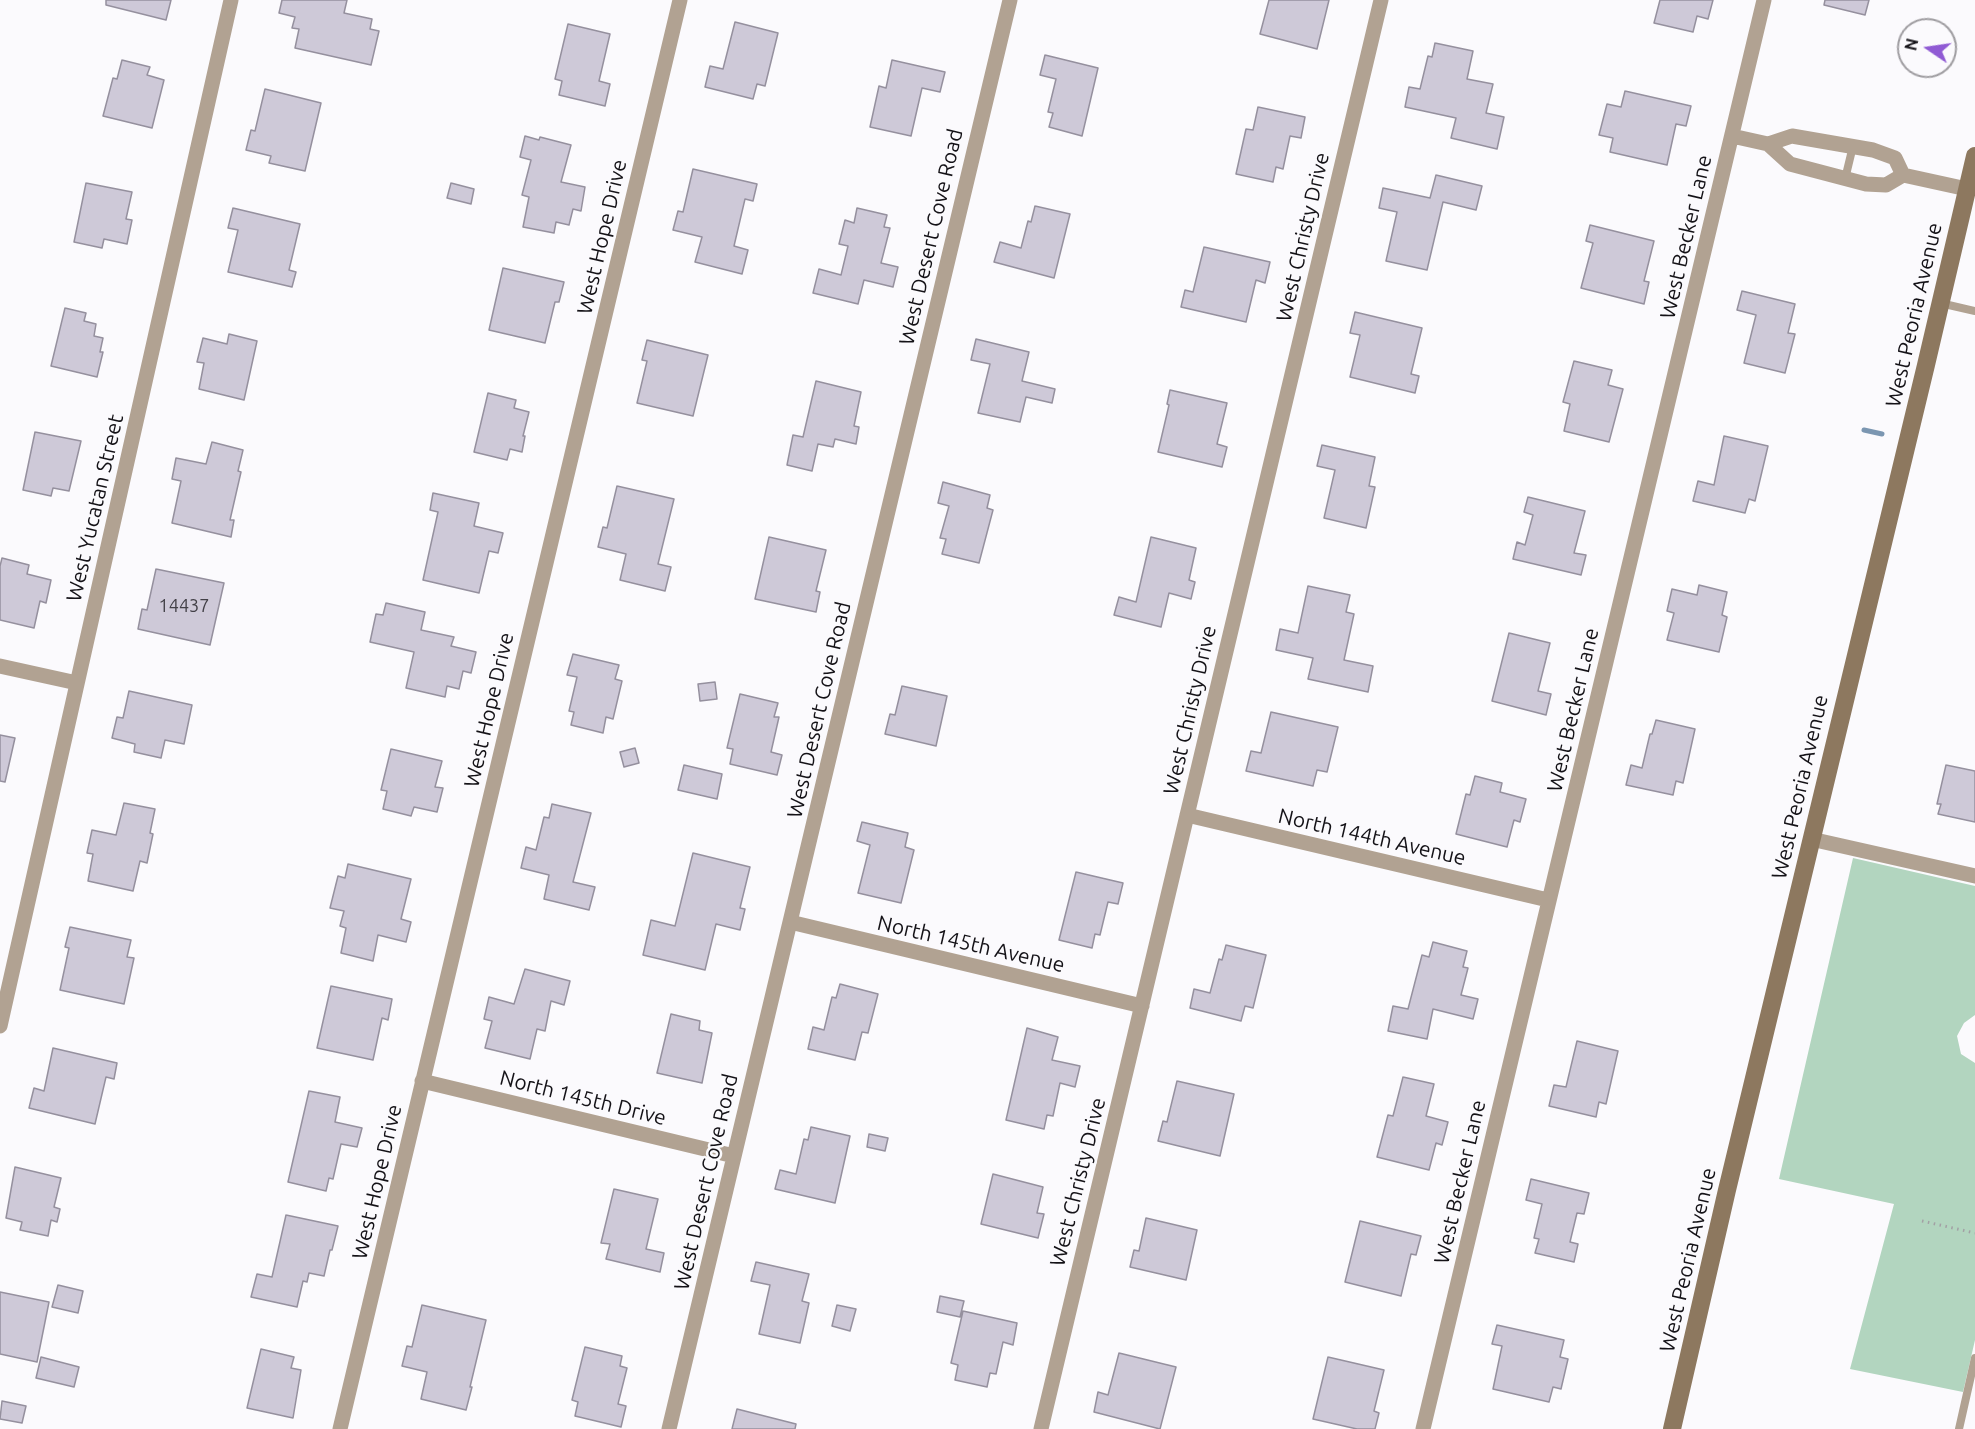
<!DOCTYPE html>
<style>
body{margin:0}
#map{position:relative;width:1975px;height:1429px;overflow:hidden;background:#fbfafd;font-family:Ubuntu,sans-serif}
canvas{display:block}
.north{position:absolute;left:1897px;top:18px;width:60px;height:60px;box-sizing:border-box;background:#fbfafd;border:2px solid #9f9da1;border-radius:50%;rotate:283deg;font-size:16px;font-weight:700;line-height:24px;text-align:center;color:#141217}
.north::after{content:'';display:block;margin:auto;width:21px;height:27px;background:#905bd4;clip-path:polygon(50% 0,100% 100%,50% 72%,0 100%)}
</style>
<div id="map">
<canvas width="1975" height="1429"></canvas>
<div class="north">N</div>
</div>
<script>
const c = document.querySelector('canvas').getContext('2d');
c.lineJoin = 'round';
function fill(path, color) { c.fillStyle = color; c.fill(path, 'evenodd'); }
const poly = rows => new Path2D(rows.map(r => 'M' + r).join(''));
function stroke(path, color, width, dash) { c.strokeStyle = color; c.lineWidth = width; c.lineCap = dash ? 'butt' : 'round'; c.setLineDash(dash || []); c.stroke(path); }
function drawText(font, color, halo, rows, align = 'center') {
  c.font = font + ' Ubuntu,sans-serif'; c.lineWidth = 5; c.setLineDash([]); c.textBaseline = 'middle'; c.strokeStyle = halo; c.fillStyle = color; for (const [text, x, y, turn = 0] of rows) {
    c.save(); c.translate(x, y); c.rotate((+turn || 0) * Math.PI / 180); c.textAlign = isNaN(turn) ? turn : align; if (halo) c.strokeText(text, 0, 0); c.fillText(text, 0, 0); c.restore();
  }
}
fill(poly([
 [1853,858,1975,886,1975,1015,1964,1023,1957,1036,1961,1054,1975,1063,1975,1340,1963,1392,1850,1369,1894,1204,1779,1179]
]), '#b2d5bf');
stroke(poly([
 [1864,430,1882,434]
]), '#7b96b1', 5);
const building = poly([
 [106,0,171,0,166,20,106,5,106,0],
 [282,0,347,0,344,13,372,19,370,29,379,31,371,65,295,48,299,29,292,28,295,17,279,13,282,0],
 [1269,0,1329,0,1317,49,1260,34,1269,0],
 [1660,0,1713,0,1708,19,1697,16,1693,32,1654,23,1660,0],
 [1825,0,1869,0,1865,15,1824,5,1825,0],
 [735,22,778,33,765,86,757,84,753,99,705,87,710,66,723,69,735,22],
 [568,24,610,34,599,81,610,84,605,106,559,95,562,81,555,79,568,24],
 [1435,43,1473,51,1467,79,1493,84,1486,113,1504,117,1497,149,1451,138,1456,118,1405,107,1409,87,1420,89,1428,56,1432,57,1435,43],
 [1045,55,1098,68,1082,136,1049,127,1053,113,1048,112,1056,79,1040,75,1045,55],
 [122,60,150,67,147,75,164,80,152,128,103,116,113,78,117,79,122,60],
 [892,60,945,72,940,92,922,88,911,136,870,127,879,86,886,88,892,60],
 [265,89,321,103,305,171,269,163,271,156,246,150,251,130,255,131,265,89],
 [1625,91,1691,106,1686,126,1676,124,1667,165,1610,152,1613,138,1599,135,1607,104,1621,107,1625,91],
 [1258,107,1305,117,1301,138,1290,136,1283,169,1276,167,1273,182,1236,174,1246,129,1253,130,1258,107],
 [525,136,539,140,540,137,571,145,561,182,585,187,581,211,573,209,569,225,556,222,554,233,523,227,529,197,522,195,531,160,520,157,525,136],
 [693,169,757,184,753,201,745,199,734,246,748,250,742,274,695,262,702,237,673,230,678,211,683,212,693,169],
 [1436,175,1482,186,1476,210,1443,202,1427,270,1386,261,1397,212,1379,208,1383,188,1430,198,1436,175],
 [86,183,132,192,126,219,132,220,127,244,104,239,102,248,74,242,86,183],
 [451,183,474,189,471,204,447,198,451,183],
 [1035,206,1070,214,1054,278,994,262,1000,242,1021,248,1028,221,1031,222,1035,206],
 [233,208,300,224,289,270,296,272,292,287,228,272,238,230,228,228,233,208],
 [857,208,887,215,884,227,890,228,881,263,898,267,893,287,864,280,858,304,813,293,819,269,841,275,848,246,839,244,845,220,854,223,857,208],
 [1590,225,1654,241,1644,281,1649,282,1644,304,1581,288,1593,243,1586,241,1590,225],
 [1204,247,1270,262,1265,283,1256,280,1246,322,1181,307,1185,290,1193,292,1204,247],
 [503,268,564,282,559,302,555,302,545,343,489,330,503,268],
 [1742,291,1795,304,1788,333,1795,334,1785,373,1744,363,1756,315,1737,310,1742,291],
 [65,308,86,313,84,321,96,324,94,336,103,338,100,352,103,352,97,377,51,366,65,308],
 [1355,312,1422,328,1411,374,1419,376,1415,393,1350,377,1360,335,1350,333,1355,312],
 [229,334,257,341,244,400,199,389,204,363,197,362,203,338,227,344,229,334],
 [976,339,1029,352,1022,381,1055,389,1052,403,1026,397,1020,422,978,413,990,364,971,360,976,339],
 [647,340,708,355,693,416,637,403,647,361,642,360,647,340],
 [1574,361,1612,370,1608,385,1623,389,1609,442,1564,431,1570,404,1563,402,1574,361],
 [816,381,861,392,854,426,859,427,856,444,835,439,833,447,818,444,812,471,787,465,793,435,803,437,816,381],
 [1170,390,1227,403,1217,444,1227,447,1222,467,1158,452,1169,405,1167,404,1170,390],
 [488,393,516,400,514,408,529,412,523,436,525,436,522,452,510,449,507,460,474,452,488,393],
 [35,432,81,441,69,491,53,488,51,496,23,490,35,432],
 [1724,436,1768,446,1755,501,1749,499,1745,513,1693,501,1698,481,1714,485,1724,436],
 [212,442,243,450,238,471,241,472,230,520,234,520,231,537,172,523,181,481,172,479,176,458,206,464,212,442],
 [1322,445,1375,457,1369,486,1375,487,1366,528,1324,518,1335,470,1317,466,1322,445],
 [943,482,990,495,987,508,993,510,979,563,942,554,946,539,940,538,949,506,938,503,943,482],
 [617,486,674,499,658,564,671,567,665,591,620,580,626,554,598,547,603,527,607,528,617,486],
 [433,493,479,503,474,526,503,533,498,553,489,551,479,593,423,580,438,512,430,510,433,493],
 [1528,497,1585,511,1574,553,1586,555,1581,575,1513,559,1517,542,1525,545,1533,515,1524,512,1528,497],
 [769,537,826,550,816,591,820,592,816,612,755,599,769,537],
 [1151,537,1196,548,1189,580,1195,582,1191,599,1169,593,1161,627,1114,615,1119,597,1136,602,1151,537],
 [2,558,29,565,27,574,51,580,46,603,40,601,34,628,0,620,0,566,2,558],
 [156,569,224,583,210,645,138,629,142,609,147,610,156,569],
 [1699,585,1727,592,1722,615,1727,617,1719,652,1667,640,1674,613,1667,611,1672,589,1697,595,1699,585],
 [1308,586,1350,595,1346,612,1354,614,1344,660,1373,666,1368,692,1308,679,1313,658,1276,650,1280,629,1298,633,1308,586],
 [386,603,425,612,421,630,454,637,451,646,476,652,471,673,463,671,459,689,447,686,445,697,406,688,414,652,370,642,376,614,383,615,386,603],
 [1509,633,1550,643,1538,691,1551,694,1546,715,1492,701,1509,633],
 [573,654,619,665,615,679,622,681,613,719,606,717,603,733,571,725,574,712,569,711,577,677,567,675,573,654],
 [715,682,717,699,700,701,698,684,715,682],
 [902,686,947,696,936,746,885,734,890,714,895,715,902,686],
 [129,691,192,705,184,744,165,740,161,758,134,752,135,744,112,738,117,717,123,718,129,691],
 [740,694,778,703,774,717,779,717,771,752,782,755,777,775,730,764,733,749,727,748,740,694],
 [1271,712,1338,727,1327,772,1317,770,1313,786,1246,771,1251,751,1261,753,1271,712],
 [1656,720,1695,729,1683,783,1676,781,1673,795,1626,785,1631,765,1642,768,1650,734,1652,734,1656,720],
 [0,735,15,738,5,782,0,781,0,735],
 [635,748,639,763,624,767,620,752,635,748],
 [391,749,442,761,435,787,443,788,437,812,414,807,411,816,383,809,387,791,381,790,391,749],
 [684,765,722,774,717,799,678,790,684,765],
 [1946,765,1975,771,1975,822,1938,814,1941,804,1937,804,1946,765],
 [1475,776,1502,783,1500,792,1526,799,1520,822,1514,820,1507,847,1456,834,1466,794,1470,795,1475,776],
 [124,803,155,809,150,833,153,834,147,863,140,861,133,891,88,881,93,854,87,853,92,830,116,835,124,803],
 [552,804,591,813,573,882,595,887,589,910,544,899,549,875,521,868,526,847,536,850,544,817,549,818,552,804],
 [862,822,908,833,905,847,914,850,901,903,858,893,870,845,857,841,862,822],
 [693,853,750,867,740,908,745,909,740,930,716,924,705,970,643,955,651,920,675,926,693,853],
 [348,864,411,879,401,919,411,922,406,942,378,935,373,961,341,953,346,928,340,926,344,911,330,908,338,876,345,878,348,864],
 [1076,872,1123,883,1118,904,1108,902,1100,935,1095,934,1092,948,1059,940,1076,872],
 [70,927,131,940,127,957,134,958,124,1004,60,990,69,948,65,947,70,927],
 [1433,942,1467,951,1463,967,1468,968,1461,995,1478,999,1473,1019,1433,1009,1427,1039,1388,1031,1393,1006,1408,1009,1422,955,1429,957,1433,942],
 [1226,945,1266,955,1253,1008,1245,1006,1241,1021,1190,1008,1194,989,1210,993,1219,959,1222,960,1226,945],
 [525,969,570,981,564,1005,551,1001,545,1031,537,1029,530,1059,485,1048,492,1021,484,1019,489,997,514,1004,525,969],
 [840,984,878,994,868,1033,862,1032,855,1060,808,1049,813,1027,824,1030,832,997,836,998,840,984],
 [331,986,392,999,388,1020,382,1018,373,1060,317,1048,331,986],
 [671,1014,700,1021,699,1030,712,1033,702,1083,657,1073,671,1014],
 [1027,1028,1058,1037,1052,1060,1080,1066,1075,1087,1060,1083,1053,1116,1047,1115,1044,1129,1006,1120,1027,1028],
 [1577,1041,1618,1051,1606,1104,1599,1102,1596,1117,1549,1106,1554,1085,1566,1087,1577,1041],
 [53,1048,117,1063,114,1079,106,1077,95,1124,29,1108,34,1088,44,1091,53,1048],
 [1403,1077,1434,1084,1426,1116,1448,1122,1442,1145,1436,1143,1429,1170,1377,1157,1388,1115,1393,1116,1403,1077],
 [1177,1081,1234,1094,1220,1156,1158,1141,1163,1121,1167,1122,1177,1081],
 [309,1091,340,1097,335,1122,362,1128,357,1147,341,1144,333,1179,329,1178,326,1191,288,1182,309,1091],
 [811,1127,850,1136,835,1203,775,1189,780,1170,796,1174,804,1139,808,1140,811,1127],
 [869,1134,888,1138,885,1151,867,1147,869,1134],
 [15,1167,61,1178,54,1207,60,1209,57,1222,51,1220,48,1236,20,1230,22,1222,6,1218,15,1167],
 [993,1174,1043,1187,1037,1213,1044,1214,1038,1238,981,1224,993,1174],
 [1531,1179,1589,1193,1584,1214,1577,1213,1570,1242,1578,1244,1574,1262,1535,1253,1539,1239,1534,1238,1542,1204,1526,1200,1531,1179],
 [614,1189,658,1199,646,1249,664,1253,660,1272,606,1259,610,1244,601,1243,614,1189],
 [286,1215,338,1226,332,1250,330,1250,324,1276,309,1273,307,1282,303,1281,297,1307,251,1297,257,1274,272,1277,286,1215],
 [1146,1218,1197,1230,1186,1280,1130,1267,1134,1250,1139,1251,1146,1218],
 [1360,1221,1421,1236,1416,1255,1411,1254,1401,1296,1345,1282,1360,1221],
 [756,1262,809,1274,802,1301,809,1303,800,1343,759,1334,770,1285,751,1281,756,1262],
 [58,1285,83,1291,78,1313,52,1307,58,1285],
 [0,1292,49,1302,37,1362,0,1354,0,1292],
 [940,1296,964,1301,960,1317,937,1312,940,1296],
 [422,1305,486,1320,470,1387,472,1387,466,1410,421,1399,427,1372,402,1366,407,1346,412,1347,422,1305],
 [837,1305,856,1309,850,1331,832,1326,837,1305],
 [963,1311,1017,1323,1013,1345,1003,1342,996,1374,990,1373,987,1387,955,1380,958,1365,951,1363,963,1311],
 [1497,1325,1564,1340,1560,1357,1568,1359,1561,1389,1553,1387,1549,1402,1493,1389,1502,1346,1492,1344,1497,1325],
 [585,1347,622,1356,620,1366,627,1368,618,1404,626,1406,621,1427,575,1416,578,1402,572,1400,585,1347],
 [261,1349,294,1357,291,1368,301,1370,293,1418,247,1408,261,1349],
 [1119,1353,1176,1367,1160,1429,1094,1412,1098,1392,1108,1395,1119,1353],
 [41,1357,79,1367,74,1387,36,1378,41,1357],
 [1328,1357,1384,1370,1374,1411,1379,1413,1375,1429,1357,1429,1313,1419,1328,1357],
 [2,1401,26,1406,22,1423,0,1419,2,1401],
 [737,1409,796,1424,795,1429,732,1429,737,1409]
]);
fill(building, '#cec9d8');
stroke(building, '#95909e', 1.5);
stroke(poly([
 [1922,1221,1975,1233]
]), '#a2a0a4', 3, [1.5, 4.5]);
stroke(poly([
 [1845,179,1853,146],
 [1940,303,1975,311],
 [1959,1429,1975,1358]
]), '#b1a292', 8);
stroke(poly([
 [1732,136,1768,144,1790,164,1866,184,1886,185,1903,175,1967,189,1975,188],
 [1768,144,1792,136,1873,150,1895,158,1903,175],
 [0,666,77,683],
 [1187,815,1548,900],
 [1811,839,1975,876],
 [790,922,1142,1006],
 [0,1026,231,0],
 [422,1081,734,1156],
 [340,1429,680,0],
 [669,1429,1010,0],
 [1041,1429,1381,0],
 [1423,1429,1764,0]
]), '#b1a292', 15);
stroke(poly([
 [1672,1429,1727,1190,1926,365,1975,156]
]), '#8d785f', 18);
drawText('18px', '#424047', null, [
 ["14437",184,606]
]);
drawText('21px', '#141217', '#fbfafd', [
 ["West Hope Drive",602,237,-77],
 ["West Desert Cove Road",931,237,-77],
 ["West Christy Drive",1303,237,-77],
 ["West Becker Lane",1686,237,-77],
 ["West Peoria Avenue",1914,315,-77],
 ["West Yucatan Street",95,508,-77],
 ["West Hope Drive",489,710,-77],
 ["West Desert Cove Road",819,710,-77],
 ["West Christy Drive",1190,710,-77],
 ["West Becker Lane",1573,710,-77],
 ["West Peoria Avenue",1800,787,-77],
 ["North 144th Avenue",1372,837,13],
 ["North 145th Avenue",971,944,13],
 ["North 145th Drive",583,1098,14],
 ["West Hope Drive",377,1182,-77],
 ["West Desert Cove Road",706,1182,-77],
 ["West Christy Drive",1078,1182,-76],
 ["West Becker Lane",1460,1182,-77],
 ["West Peoria Avenue",1688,1260,-77]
]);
</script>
